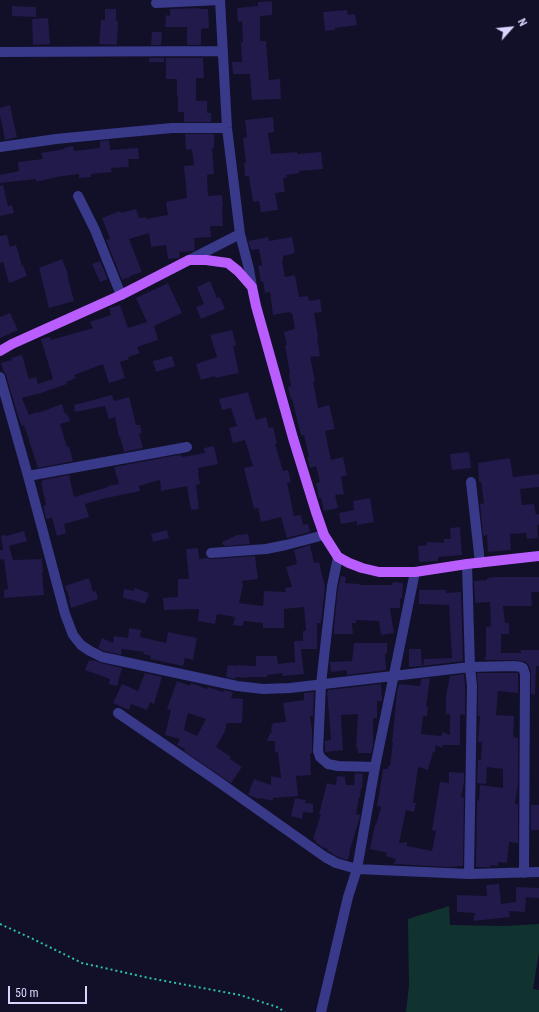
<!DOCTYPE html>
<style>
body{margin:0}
#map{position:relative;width:539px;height:1012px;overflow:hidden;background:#120f28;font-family:"Roboto Condensed",sans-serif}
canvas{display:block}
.north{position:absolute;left:491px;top:8px;width:40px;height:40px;-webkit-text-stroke:3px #120f28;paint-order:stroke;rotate:63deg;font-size:11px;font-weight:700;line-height:16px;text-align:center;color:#d8d6ff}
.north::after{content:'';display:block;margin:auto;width:14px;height:18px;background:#d8d6ff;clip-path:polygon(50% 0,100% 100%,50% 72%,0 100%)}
.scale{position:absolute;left:8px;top:986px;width:79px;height:18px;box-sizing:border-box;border:2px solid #d8d6ff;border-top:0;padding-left:5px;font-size:12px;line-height:14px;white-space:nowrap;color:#d8d6ff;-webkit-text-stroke:3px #120f28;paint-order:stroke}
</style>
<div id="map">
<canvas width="539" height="1012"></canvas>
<div class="north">N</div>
<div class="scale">50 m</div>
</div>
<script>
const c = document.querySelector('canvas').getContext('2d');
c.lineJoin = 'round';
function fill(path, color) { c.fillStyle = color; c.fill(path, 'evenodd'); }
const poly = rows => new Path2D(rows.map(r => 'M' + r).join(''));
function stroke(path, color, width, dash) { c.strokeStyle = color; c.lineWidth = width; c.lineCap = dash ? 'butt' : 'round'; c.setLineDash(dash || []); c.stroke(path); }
fill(poly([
 [449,906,450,925,505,926,539,924,539,952,533,989,539,990,539,1012,406,1012,409,986,408,919]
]), '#113330');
fill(poly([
 [272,1,272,15,260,16,260,41,266,41,269,80,280,79,281,99,252,100,250,74,233,74,232,62,242,62,241,42,243,42,242,21,238,22,237,8,258,6,258,2],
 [12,6,36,7,36,17,12,16],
 [199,8,199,9,208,9,209,28,201,29,201,45,187,45,187,27,165,27,166,15,170,16,170,9],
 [105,9,116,9,116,21,118,21,117,45,99,44,101,20,105,20],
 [347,10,348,15,355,14,357,25,335,28,335,30,325,31,323,12],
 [48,18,50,44,33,45,32,19],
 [152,32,162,32,161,45,151,45],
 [149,58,164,58,164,62,149,62],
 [166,58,203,58,204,78,196,78,196,101,207,101,207,113,211,113,211,122,184,122,184,112,178,112,178,96,177,96,177,79,166,79],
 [10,105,17,137,5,140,0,115,0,108],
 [273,117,274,132,268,133,271,154,297,152,297,154,321,152,323,169,299,171,299,173,286,175,287,178,283,178,285,192,275,193,278,210,261,212,259,201,253,202,249,176,245,176,244,163,246,163,243,138,247,137,245,120],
 [185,134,214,134,214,148,212,148,214,174,207,175,208,196,222,195,223,206,222,207,223,226,210,226,211,237,194,238,195,250,193,251,179,252,180,258,168,259,166,245,151,247,149,233,129,239,142,272,130,276,130,277,122,280,106,240,110,239,102,218,120,211,121,213,136,209,139,218,146,217,146,219,168,215,166,202,187,198,184,166,194,165,192,149,186,150],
 [109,140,110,150,138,148,139,159,128,159,129,167,111,168,112,172,91,174,91,177,79,178,79,174,56,177,36,182,36,179,0,183,0,175,19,171,18,162,43,159,41,153,65,149,64,148,73,146,74,151,100,148,100,141],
 [3,185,8,206,12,205,14,213,0,216,0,186],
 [7,235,10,247,16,245,22,266,23,265,27,276,9,283,3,262,0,263,0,236],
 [268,237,269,241,292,237,295,253,283,256,283,259,282,260,285,277,295,275,299,297,308,296,309,301,320,299,322,312,314,313,318,337,317,337,320,356,310,357,315,381,313,381,318,408,329,405,335,429,325,431,331,460,343,457,347,475,341,477,344,494,335,495,338,508,324,511,321,498,319,498,316,483,320,482,316,466,310,468,307,457,309,457,304,435,301,435,292,399,291,400,288,387,291,386,289,374,290,374,285,345,287,345,284,332,295,329,292,313,290,313,290,312,273,315,270,292,265,293,263,281,261,282,258,266,262,265,259,249,251,250,248,241],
 [62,259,68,274,67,274,74,301,49,308,39,268],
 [100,261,108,279,100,282,92,264],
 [210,281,217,298,220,297,225,309,201,319,196,307,204,304,197,287],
 [168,283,182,313,154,326,158,340,137,347,140,353,128,357,129,359,120,362,125,378,109,383,103,364,74,375,76,378,66,382,67,384,41,393,22,398,29,415,37,412,38,413,62,404,65,414,67,413,70,421,60,424,67,447,69,446,73,461,38,468,24,425,22,426,18,416,6,375,4,372,1,363,12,360,11,358,22,355,29,379,36,377,38,384,53,379,41,339,50,337,51,340,93,328,90,322,111,315,109,308,120,305,128,328,147,322,136,298],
 [10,313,18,330,0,338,0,317],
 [232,330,236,345,233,346,239,373,215,378,215,376,201,380,196,364,217,357,210,335],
 [172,356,175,366,156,372,153,361],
 [248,392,256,420,266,417,269,428,273,427,277,443,275,444,283,471,288,470,291,482,287,483,294,516,301,515,303,525,308,524,310,532,287,538,281,517,261,522,258,508,254,509,244,468,253,466,245,440,233,443,229,428,237,426,231,408,222,410,219,399],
 [112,395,114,401,129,397,136,425,140,425,142,433,139,434,143,448,124,452,120,437,119,437,115,417,109,419,105,406,75,412,74,405],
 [214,446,218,464,198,468,199,473,198,473,200,484,196,485,199,509,191,510,187,486,161,491,160,480,139,486,140,491,102,499,85,504,89,517,64,524,66,533,57,536,52,518,46,519,43,506,46,505,41,482,43,482,42,480,69,475,74,497,108,487,107,486,119,484,114,467,172,456,182,455,182,457,205,453,204,448],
 [469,452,471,468,452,470,450,454],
 [510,458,513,477,539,474,539,487,520,489,522,505,534,504,536,515,539,514,539,525,537,525,538,538,527,539,526,533,510,534,511,550,488,552,487,535,483,536,480,504,484,503,481,482,479,482,478,463],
 [370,498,374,522,357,525,357,521,341,524,339,513,354,510,353,501],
 [460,527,462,555,438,557,438,561,419,562,418,546,427,545,427,542,444,543,444,539,451,539,450,528],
 [167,530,169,538,153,542,151,534],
 [24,531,27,541,9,546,13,560,42,559,43,572,42,572,44,595,4,598,4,590,8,589,4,559,0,560,0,550,3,550,1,536,6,535,6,536],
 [248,534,250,544,224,546,222,542,237,535],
 [310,545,314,563,319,562,325,587,321,623,317,623,317,649,301,649,304,674,283,676,282,673,267,675,267,677,248,677,248,678,236,677,235,679,226,677,228,665,237,666,237,665,256,666,256,656,277,656,278,664,295,662,294,641,303,641,303,631,306,631,304,607,284,609,284,628,263,628,263,623,244,621,243,626,233,625,235,617,217,614,215,624,198,621,199,609,164,610,163,598,178,597,178,579,189,579,186,549,198,548,199,559,207,558,211,559,255,556,258,579,242,581,243,585,239,603,263,606,264,591,286,592,285,588,292,587,286,567,297,564,294,550],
 [341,576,346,577,345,583,360,584,360,585,392,585,393,582,403,583,402,598,400,598,400,608,390,608,394,633,381,635,379,621,356,620,356,623,352,623,353,634,334,634,334,627,338,587],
 [497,577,539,577,539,592,531,592,532,606,503,606,505,623,509,623,509,634,501,634,501,653,521,653,521,650,539,650,539,666,536,666,535,695,531,694,531,672,529,666,526,662,514,660,485,660,485,657,486,657,486,627,491,626,490,602,475,603,474,581,487,580,487,578],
 [89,578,93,592,96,591,98,599,71,608,69,600,70,599,65,586],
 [135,588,149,593,145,604,133,600,123,598,124,589,134,591],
 [419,590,446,590,446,593,461,592,463,661,423,666,424,659,452,658,449,605,419,604],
 [129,628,141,630,140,637,166,643,168,632,197,638,193,660,185,658,183,666,150,659,151,656,143,654,144,652,122,649,121,655,104,651,98,648,102,638,113,643,114,636,128,638],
 [354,643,387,643,387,654,385,654,386,670,347,675,347,670,331,672,330,662,352,661],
 [409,649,421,649,422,666,409,667],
 [89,660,92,661,93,660,101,663,122,668,117,686,109,684,110,679,85,670],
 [145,673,162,677,154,704,150,702,147,710,131,704,129,710,113,703,122,684,138,691],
 [477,673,518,673,518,693,498,691,496,715,514,716,513,737,518,738,518,784,515,804,518,804,518,843,509,842,507,863,498,862,498,866,491,865,490,867,476,867,477,800,479,801,480,785,503,788,503,769,487,767,486,784,477,783,478,760,481,760,482,742,478,742,480,716,478,716,478,686],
 [464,674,465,686,465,715,460,714,460,745,443,745,442,748,436,745,435,752,433,752,428,770,418,767,413,803,416,803,414,812,406,810,399,843,407,842,407,846,432,851,436,831,432,830,440,782,449,783,449,772,464,773,464,782,461,797,464,798,463,866,448,867,394,864,396,859,386,856,387,853,370,849,373,834,375,825,376,825,381,807,377,806,383,769,388,769,388,766,390,766,393,742,392,742,397,692,399,684,420,686,421,679,430,678,426,707,428,707,427,716,423,716,421,734,441,736,443,732,450,735,450,714,446,714,446,696,450,676],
 [177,681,190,686,191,683,207,689,208,687,223,692,224,690,233,692,231,698,243,699,242,723,227,723,225,731,216,747,231,757,230,759,242,767,231,783,184,751,185,749,177,745,180,739,165,735,171,710,167,709],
 [188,713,206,719,197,736,184,730],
 [381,684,382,699,382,701,377,701,377,718,373,718,373,746,371,753,358,753,358,748,356,749,358,714,341,715,343,750,325,752,325,741,331,740,327,692,328,692,328,690],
 [314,692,313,716,310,716,312,729,312,753,310,753,311,775,296,776,298,796,273,798,273,801,260,798,259,799,249,795,248,795,254,779,271,785,271,776,281,778,278,752,275,752,275,741,267,741,270,733,272,733,271,728,273,723,286,722,283,703,304,700,304,693],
 [355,773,363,774,362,788,361,788,360,797,359,797,356,814,360,815,360,816,349,853,350,853,348,860,338,857,328,851,327,851,328,849,322,847,315,842,316,840,313,839,321,814,319,814,327,783,336,785,337,776,345,777,346,785,354,785],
 [295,798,306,800,305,803,313,804,313,813,303,812,302,819,291,816],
 [531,805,539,805,539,830,531,830],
 [499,884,501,904,516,902,516,887,539,888,539,898,526,897,525,912,509,911,510,917,473,921,475,913,457,912,457,895,487,896,486,885]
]), '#211a4a');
stroke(poly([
 [0,924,31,938,82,963,149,978,240,995,277,1007,285,1012]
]), '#2abfae', 2, [2, 3]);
stroke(poly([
 [220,0,227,128,240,234,249,269,252,287],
 [156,3,220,0],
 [0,52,223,51],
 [0,147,56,139,118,133,172,128,227,128],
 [78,196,95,230,121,295],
 [189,260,240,234],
 [0,377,28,476,65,614,73,635,81,645,90,651,102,657,237,686,263,689,290,688,470,667,514,666,521,667,523,668,525,674,524,873],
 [28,476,187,447],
 [471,482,480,563],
 [211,553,266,549,286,545,324,535],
 [338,557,332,586,321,684,318,751,320,757,328,764,338,766,375,767],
 [467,564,470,667,472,686,469,874],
 [118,713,216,780,325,857,336,863,357,869,469,874,539,872],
 [321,1012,348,897,357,869,375,767,415,572]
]), '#383989', 10);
stroke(poly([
 [0,351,12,344,121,295,189,260,206,260,228,263,238,271,252,287,256,306,293,438,316,512,324,535,338,557,349,563,362,568,379,572,415,572,467,564,539,556]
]), '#ba5dff', 10);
</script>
